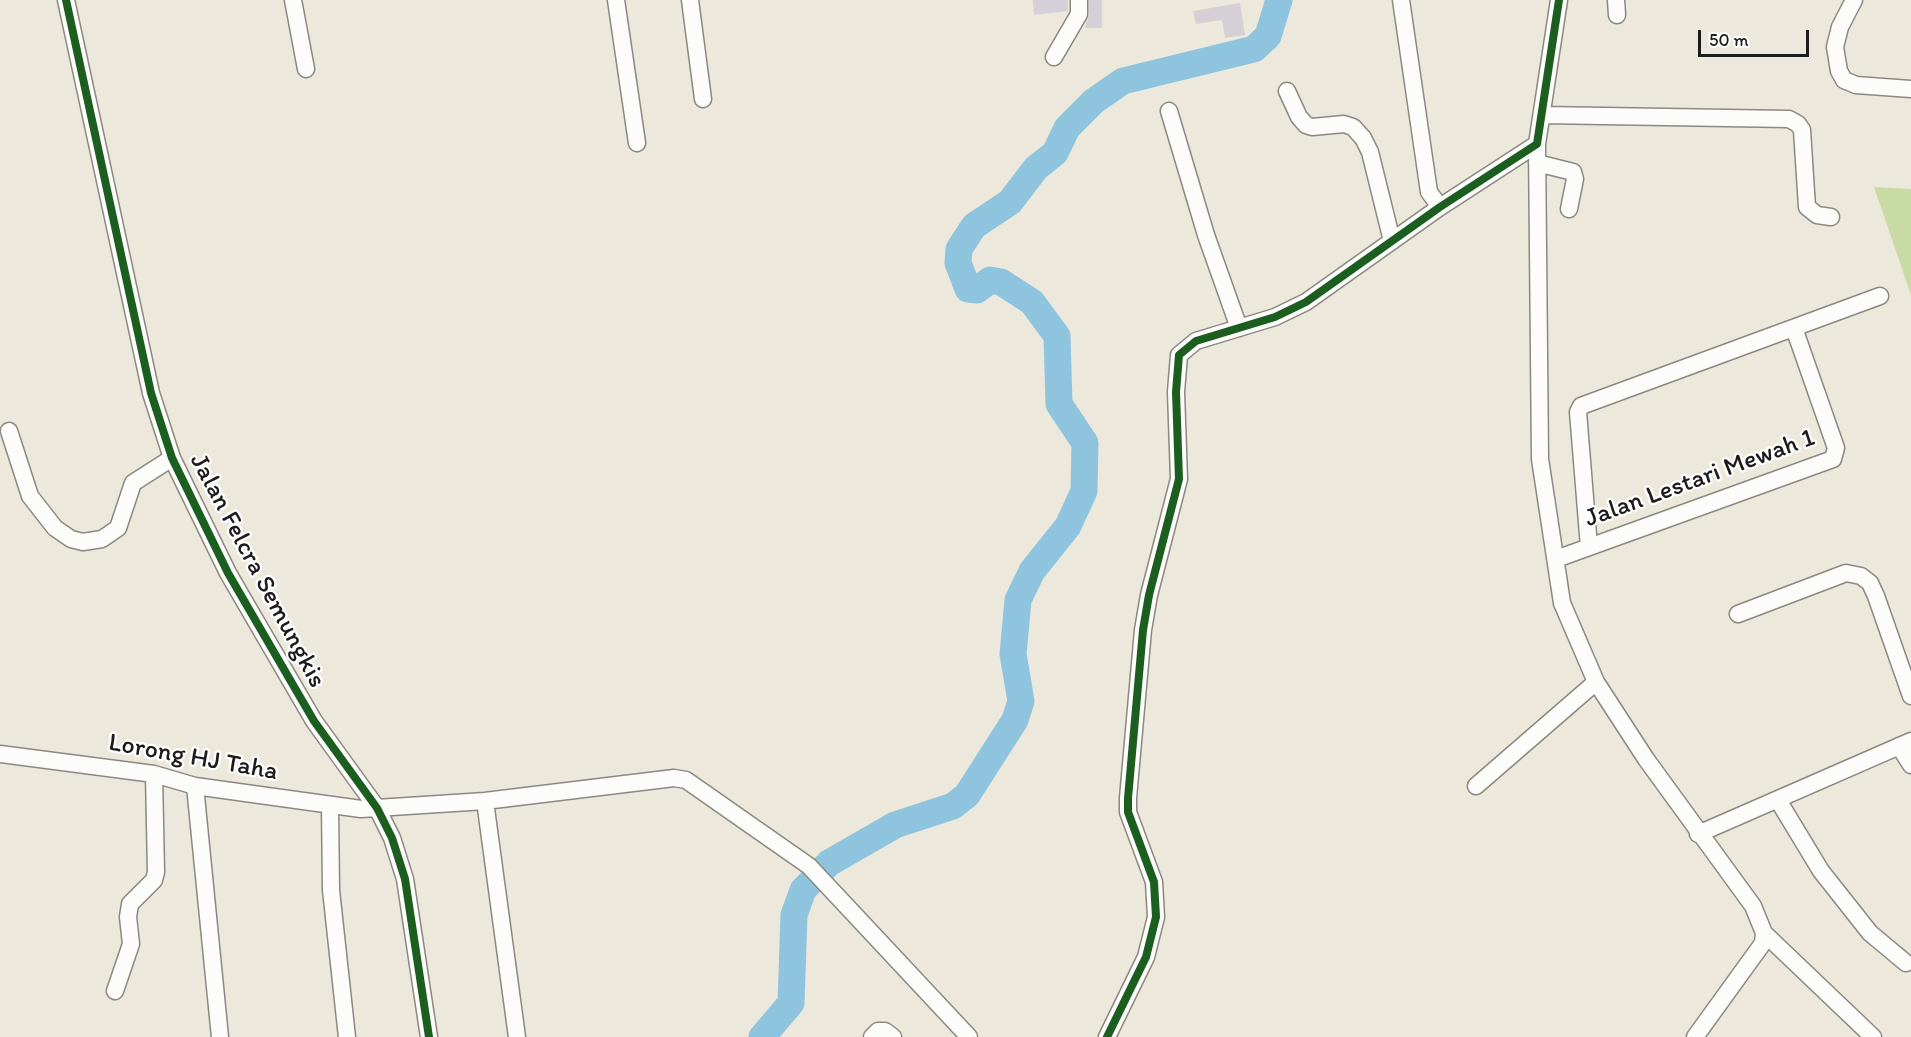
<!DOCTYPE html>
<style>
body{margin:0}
#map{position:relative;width:1911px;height:1037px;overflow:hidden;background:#ece8db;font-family:Itim,sans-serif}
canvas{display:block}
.scale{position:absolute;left:1698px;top:30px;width:111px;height:27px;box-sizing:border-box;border:3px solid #1c1c1c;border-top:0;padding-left:8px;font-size:18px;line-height:21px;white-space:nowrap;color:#1c1c1c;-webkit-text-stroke:4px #fff;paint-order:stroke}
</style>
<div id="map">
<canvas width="1911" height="1037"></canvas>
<div class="scale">50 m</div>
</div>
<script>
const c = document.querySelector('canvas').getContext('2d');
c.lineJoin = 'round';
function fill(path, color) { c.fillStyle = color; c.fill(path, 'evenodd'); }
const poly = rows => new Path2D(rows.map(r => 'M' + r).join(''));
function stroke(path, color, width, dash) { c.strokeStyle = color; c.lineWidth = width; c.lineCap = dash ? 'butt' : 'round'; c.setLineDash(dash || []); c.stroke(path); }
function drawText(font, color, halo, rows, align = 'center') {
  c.font = font + ' Itim,sans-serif'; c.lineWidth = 4.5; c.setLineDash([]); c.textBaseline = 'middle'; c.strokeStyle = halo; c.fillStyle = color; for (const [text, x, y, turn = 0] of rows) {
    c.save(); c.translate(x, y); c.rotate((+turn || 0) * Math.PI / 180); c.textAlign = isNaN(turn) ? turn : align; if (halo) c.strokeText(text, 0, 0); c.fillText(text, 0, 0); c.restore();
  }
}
fill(poly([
 [1874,187,1911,189,1911,295]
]), '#c9dba5');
stroke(poly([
 [762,1037,791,1003,794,915,803,890,829,863,895,825,953,806,967,795,1015,720,1021,701,1013,654,1018,600,1032,571,1068,526,1084,491,1085,443,1059,404,1057,336,1032,302,1001,282,990,280,977,290,968,289,958,263,959,249,974,226,1010,202,1036,168,1055,153,1067,128,1094,101,1123,81,1254,49,1268,36,1279,0]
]), '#8fc4df', 27);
fill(poly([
 [1033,0,1068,0,1068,11,1034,15],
 [1089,0,1102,0,1102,28,1085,28,1089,15],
 [1240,3,1245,35,1225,38,1222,20,1196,24,1193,11]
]), '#d5d0d8');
const minor = poly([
 [66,0,151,393,172,458,228,573,264,635,314,721,377,808,392,838,405,879,429,1037],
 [293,0,306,69],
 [616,0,637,143],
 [690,0,703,99],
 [1401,0,1429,192,1440,207],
 [1616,0,1617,15],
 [1854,0,1840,27,1835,47,1839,71,1844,80,1856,85,1911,89],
 [1054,57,1079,14,1079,0],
 [1287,91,1299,117,1306,125,1312,127,1344,124,1353,127,1363,138,1370,152,1392,241],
 [1169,111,1206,235,1239,328],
 [1542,115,1789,119,1798,124,1802,130,1807,207,1817,215,1831,217],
 [1537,144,1540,459,1562,603,1596,682,1646,759,1753,906,1764,933,1763,943,1695,1037],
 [1537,163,1573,172,1575,179,1569,209],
 [9,431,30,496,55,528,71,539,83,542,102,539,118,528,133,483,172,458],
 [1589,547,1578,412,1581,406,1880,296],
 [1556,559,1833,459,1836,448,1794,328],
 [1738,614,1846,573,1861,576,1870,583,1876,596,1911,696],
 [1899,746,1911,765],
 [0,754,154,774,195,786,361,809,485,801,674,778,686,780,809,866,969,1037],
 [195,786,220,1037],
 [1476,786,1596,682],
 [1778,800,1821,871,1870,933,1906,963],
 [485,801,517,1037],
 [330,806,331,890,347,1037],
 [1698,834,1911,741],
 [1764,933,1873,1037],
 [115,991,131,944,128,917,130,904,154,880,156,872,154,774],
 [872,1037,878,1031,885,1031,893,1037],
 [1107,1037,1146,957,1156,917,1154,882,1128,812,1128,798,1143,630,1149,595,1179,479,1176,392,1179,355,1196,341,1275,317,1306,302,1440,207,1537,144,1559,0]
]);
stroke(minor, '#8b8882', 19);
stroke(minor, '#fcfcfa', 16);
stroke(poly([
 [66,0,151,393,172,458,228,573,264,635,314,721,377,808,392,838,405,879,429,1037],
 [1107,1037,1146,957,1156,917,1154,882,1128,812,1128,798,1143,630,1149,595,1179,479,1176,392,1179,355,1196,341,1275,317,1306,302,1440,207,1537,144,1559,0]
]), '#1b5e20', 8);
drawText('26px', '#1c1c1c', '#fff', [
 ["Jalan Lestari Mewah 1",1700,479,-20],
 ["Jalan Felcra Semungkis",257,571,62],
 ["Lorong HJ Taha",193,758,10]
]);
</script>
